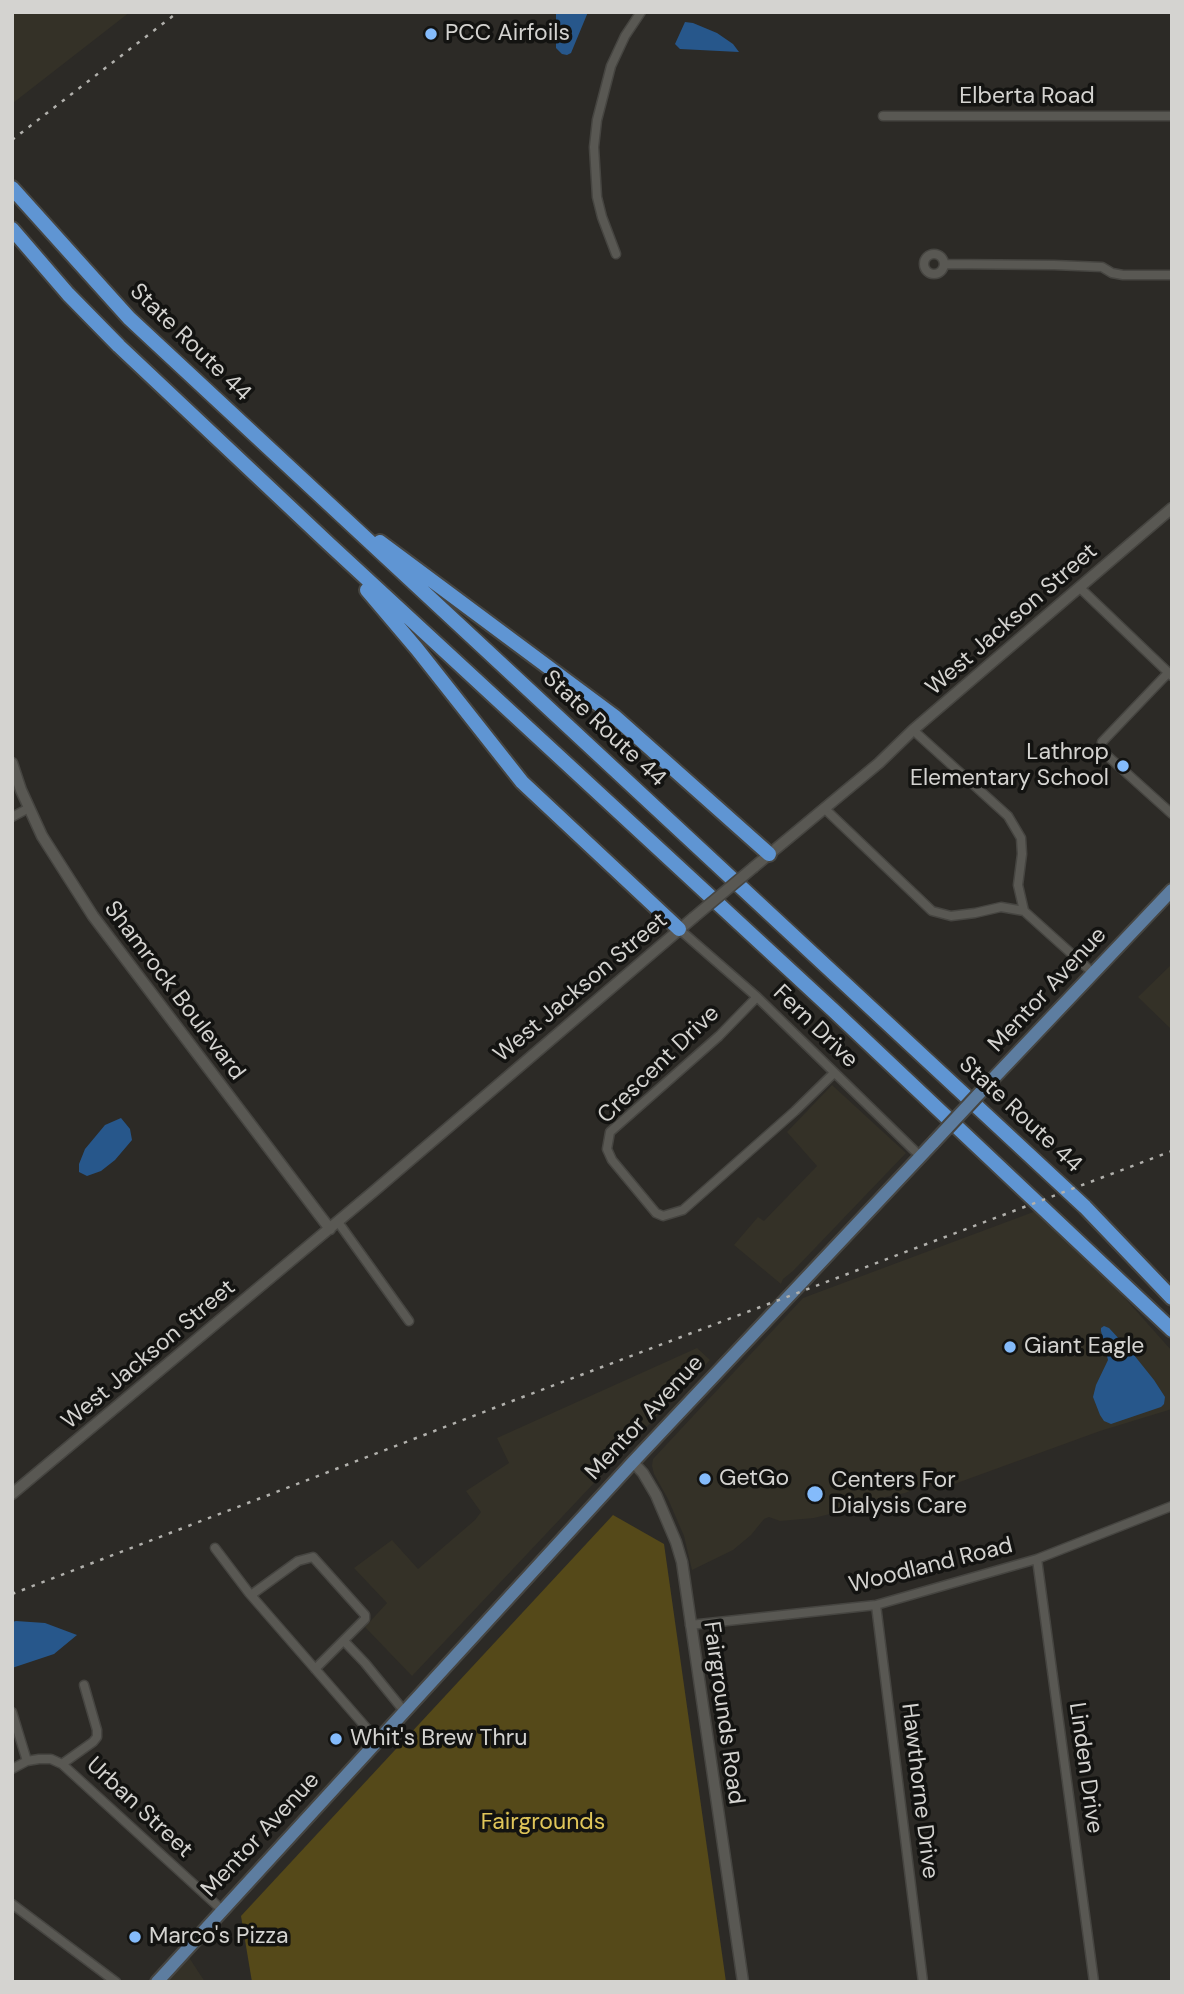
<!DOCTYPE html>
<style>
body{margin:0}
#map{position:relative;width:1184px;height:1994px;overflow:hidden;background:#2c2a26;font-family:"DM Sans",sans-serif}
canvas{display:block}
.frame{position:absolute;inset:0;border:14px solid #d4d3d0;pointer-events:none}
</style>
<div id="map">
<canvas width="1184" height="1994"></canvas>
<div class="frame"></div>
</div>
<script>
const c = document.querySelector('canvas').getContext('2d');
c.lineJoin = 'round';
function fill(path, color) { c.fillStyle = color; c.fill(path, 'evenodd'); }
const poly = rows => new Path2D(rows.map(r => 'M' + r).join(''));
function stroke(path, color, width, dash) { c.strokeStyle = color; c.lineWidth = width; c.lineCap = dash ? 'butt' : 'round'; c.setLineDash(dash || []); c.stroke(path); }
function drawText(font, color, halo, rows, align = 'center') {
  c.font = font + ' "DM Sans",sans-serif'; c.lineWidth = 7; c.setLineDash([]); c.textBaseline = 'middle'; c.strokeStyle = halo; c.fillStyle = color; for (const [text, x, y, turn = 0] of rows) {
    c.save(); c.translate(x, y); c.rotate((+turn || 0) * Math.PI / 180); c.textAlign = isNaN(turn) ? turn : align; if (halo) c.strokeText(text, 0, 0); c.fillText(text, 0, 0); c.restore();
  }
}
fill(poly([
 [12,12,130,12,13,103],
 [1172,964,1172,1030,1138,997],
 [832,1085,906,1153,793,1271,783,1279,781,1284,734,1245,758,1217,764,1221,817,1166,787,1132],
 [1036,1211,1105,1276,1172,1351,1172,1409,1100,1431,935,1491,934,1488,929,1483,905,1493,866,1501,846,1510,814,1518,780,1521,769,1517,764,1519,751,1535,733,1550,692,1570,684,1536,668,1499,654,1474,652,1466,653,1459,803,1298],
 [697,1348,710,1360,412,1676,365,1627,387,1603,354,1568,392,1540,418,1569,475,1520,481,1512,466,1491,509,1463,497,1438],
 [188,1956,205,1982,164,1982]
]), '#343127');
fill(poly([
 [613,1515,664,1544,726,1982,252,1982,241,1916]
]), '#554919');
fill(poly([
 [556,12,588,12,571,53,567,55,562,54,556,48],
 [685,22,693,23,717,33,733,44,739,52,680,49,675,44],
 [121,1118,130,1129,132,1140,115,1160,101,1171,87,1176,79,1172,79,1164,85,1149,105,1125],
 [1104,1326,1109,1328,1134,1355,1154,1380,1165,1397,1164,1404,1161,1407,1111,1424,1104,1421,1100,1415,1093,1397,1096,1385,1108,1360,1101,1331,1101,1328],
 [16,1621,45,1623,77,1635,54,1654,12,1668,12,1622]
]), '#27578b');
const minor = poly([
 [883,116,1172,116],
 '924 264a10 10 0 1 1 20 0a10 10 0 1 1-20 0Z',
 [616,254,602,217,597,197,594,147,597,120,611,66,625,36,641,12],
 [944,264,1054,265,1102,267,1112,273,1123,275,1172,275],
 [1079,587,1172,676],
 [1168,673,1102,742,1101,750,1172,814],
 [913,730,1008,816,1021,838,1022,854,1018,885,1024,911,1093,973],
 [824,808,932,911,951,916,975,913,1001,907,1024,911],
 [12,817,29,808],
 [679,929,757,997,920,1156],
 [757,997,719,1036,610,1132,607,1149,612,1160,656,1213,663,1216,683,1210,795,1111,834,1073],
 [338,1222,409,1321],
 [215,1548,249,1593,377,1740],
 [1037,1559,1094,1982],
 [251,1595,298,1561,313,1557,365,1615,365,1619,315,1669],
 [876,1605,923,1982],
 [690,1625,876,1605,1037,1559,1172,1506],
 [344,1641,365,1663,404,1711],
 [12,1712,27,1761],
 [62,1764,221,1909],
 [12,1769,27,1761,39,1759,51,1759,62,1764,93,1742,97,1737,97,1730,84,1685],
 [12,1904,116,1982]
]);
const tertiary = poly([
 [12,763,21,790,42,836,93,916,330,1229],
 [754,867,879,763,913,730,1172,508],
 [633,1462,643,1473,656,1495,676,1542,682,1562,743,1982],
 [12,1494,373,1192,693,918]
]);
const primary = poly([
 [989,1083,1172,890],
 [157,1982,633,1462,934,1142]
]);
const motorway = poly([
 [12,188,129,318,1085,1207,1172,1298],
 [12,229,68,294,119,346,328,543,832,1009,1172,1330],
 [380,542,614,716,769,854],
 [367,590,417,649,522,782,679,929]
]);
stroke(minor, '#464541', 11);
stroke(tertiary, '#464541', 13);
stroke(primary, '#464541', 16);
stroke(motorway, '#464541', 18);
stroke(minor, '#595853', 8);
stroke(tertiary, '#595853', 10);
stroke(primary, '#5d7da0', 12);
stroke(motorway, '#5f95d3', 14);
stroke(poly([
 [12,140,178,12],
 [12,1594,507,1403,1172,1151]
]), '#b1b0ac', 2.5, [3.5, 7]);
const tertiaryBridge = poly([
 [693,918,754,867]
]);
const primaryBridge = poly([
 [934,1142,989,1083]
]);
stroke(tertiaryBridge, '#464541', 13, []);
stroke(primaryBridge, '#464541', 16, []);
stroke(tertiaryBridge, '#595853', 10);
stroke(primaryBridge, '#5d7da0', 12);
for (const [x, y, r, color] of [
 [431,34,7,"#84bbfb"],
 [1123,766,7,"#84bbfb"],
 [1010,1347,7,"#84bbfb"],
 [705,1479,7,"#84bbfb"],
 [815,1494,9,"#84bbfb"],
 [336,1739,7,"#84bbfb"],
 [135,1937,7,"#84bbfb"]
]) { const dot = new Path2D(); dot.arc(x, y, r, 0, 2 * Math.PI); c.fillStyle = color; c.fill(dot); stroke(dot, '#131311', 2.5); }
drawText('23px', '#d4d3d0', '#131311', [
 ["PCC Airfoils",445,34],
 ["Lathrop",1109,753,"right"],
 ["Elementary School",1109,779,"right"],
 ["Giant Eagle",1024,1347],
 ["GetGo",719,1479],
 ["Centers For",831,1481],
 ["Dialysis Care",831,1507],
 ["Whit's Brew Thru",350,1739],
 ["Marco's Pizza",149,1937]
], 'left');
drawText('23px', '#d4d3d0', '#131311', [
 ["Elberta Road",1027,97],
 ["State Route 44",190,343,44],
 ["West Jackson Street",1012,620,-41],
 ["State Route 44",604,729,43],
 ["West Jackson Street",581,988,-40],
 ["Mentor Avenue",1048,990,-47],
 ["Shamrock Boulevard",174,991,53],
 ["Fern Drive",815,1027,44],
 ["Crescent Drive",659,1065,-44],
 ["State Route 44",1020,1115,43],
 ["West Jackson Street",149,1355,-40],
 ["Mentor Avenue",645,1418,-47],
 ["Woodland Road",931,1566,-14],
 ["Fairgrounds Road",723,1713,82],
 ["Linden Drive",1085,1768,82],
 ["Hawthorne Drive",919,1791,83],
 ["Urban Street",139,1808,43],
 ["Mentor Avenue",261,1835,-47]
]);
drawText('23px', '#dfc559', '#131311', [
 ["Fairgrounds",543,1823]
]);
</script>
